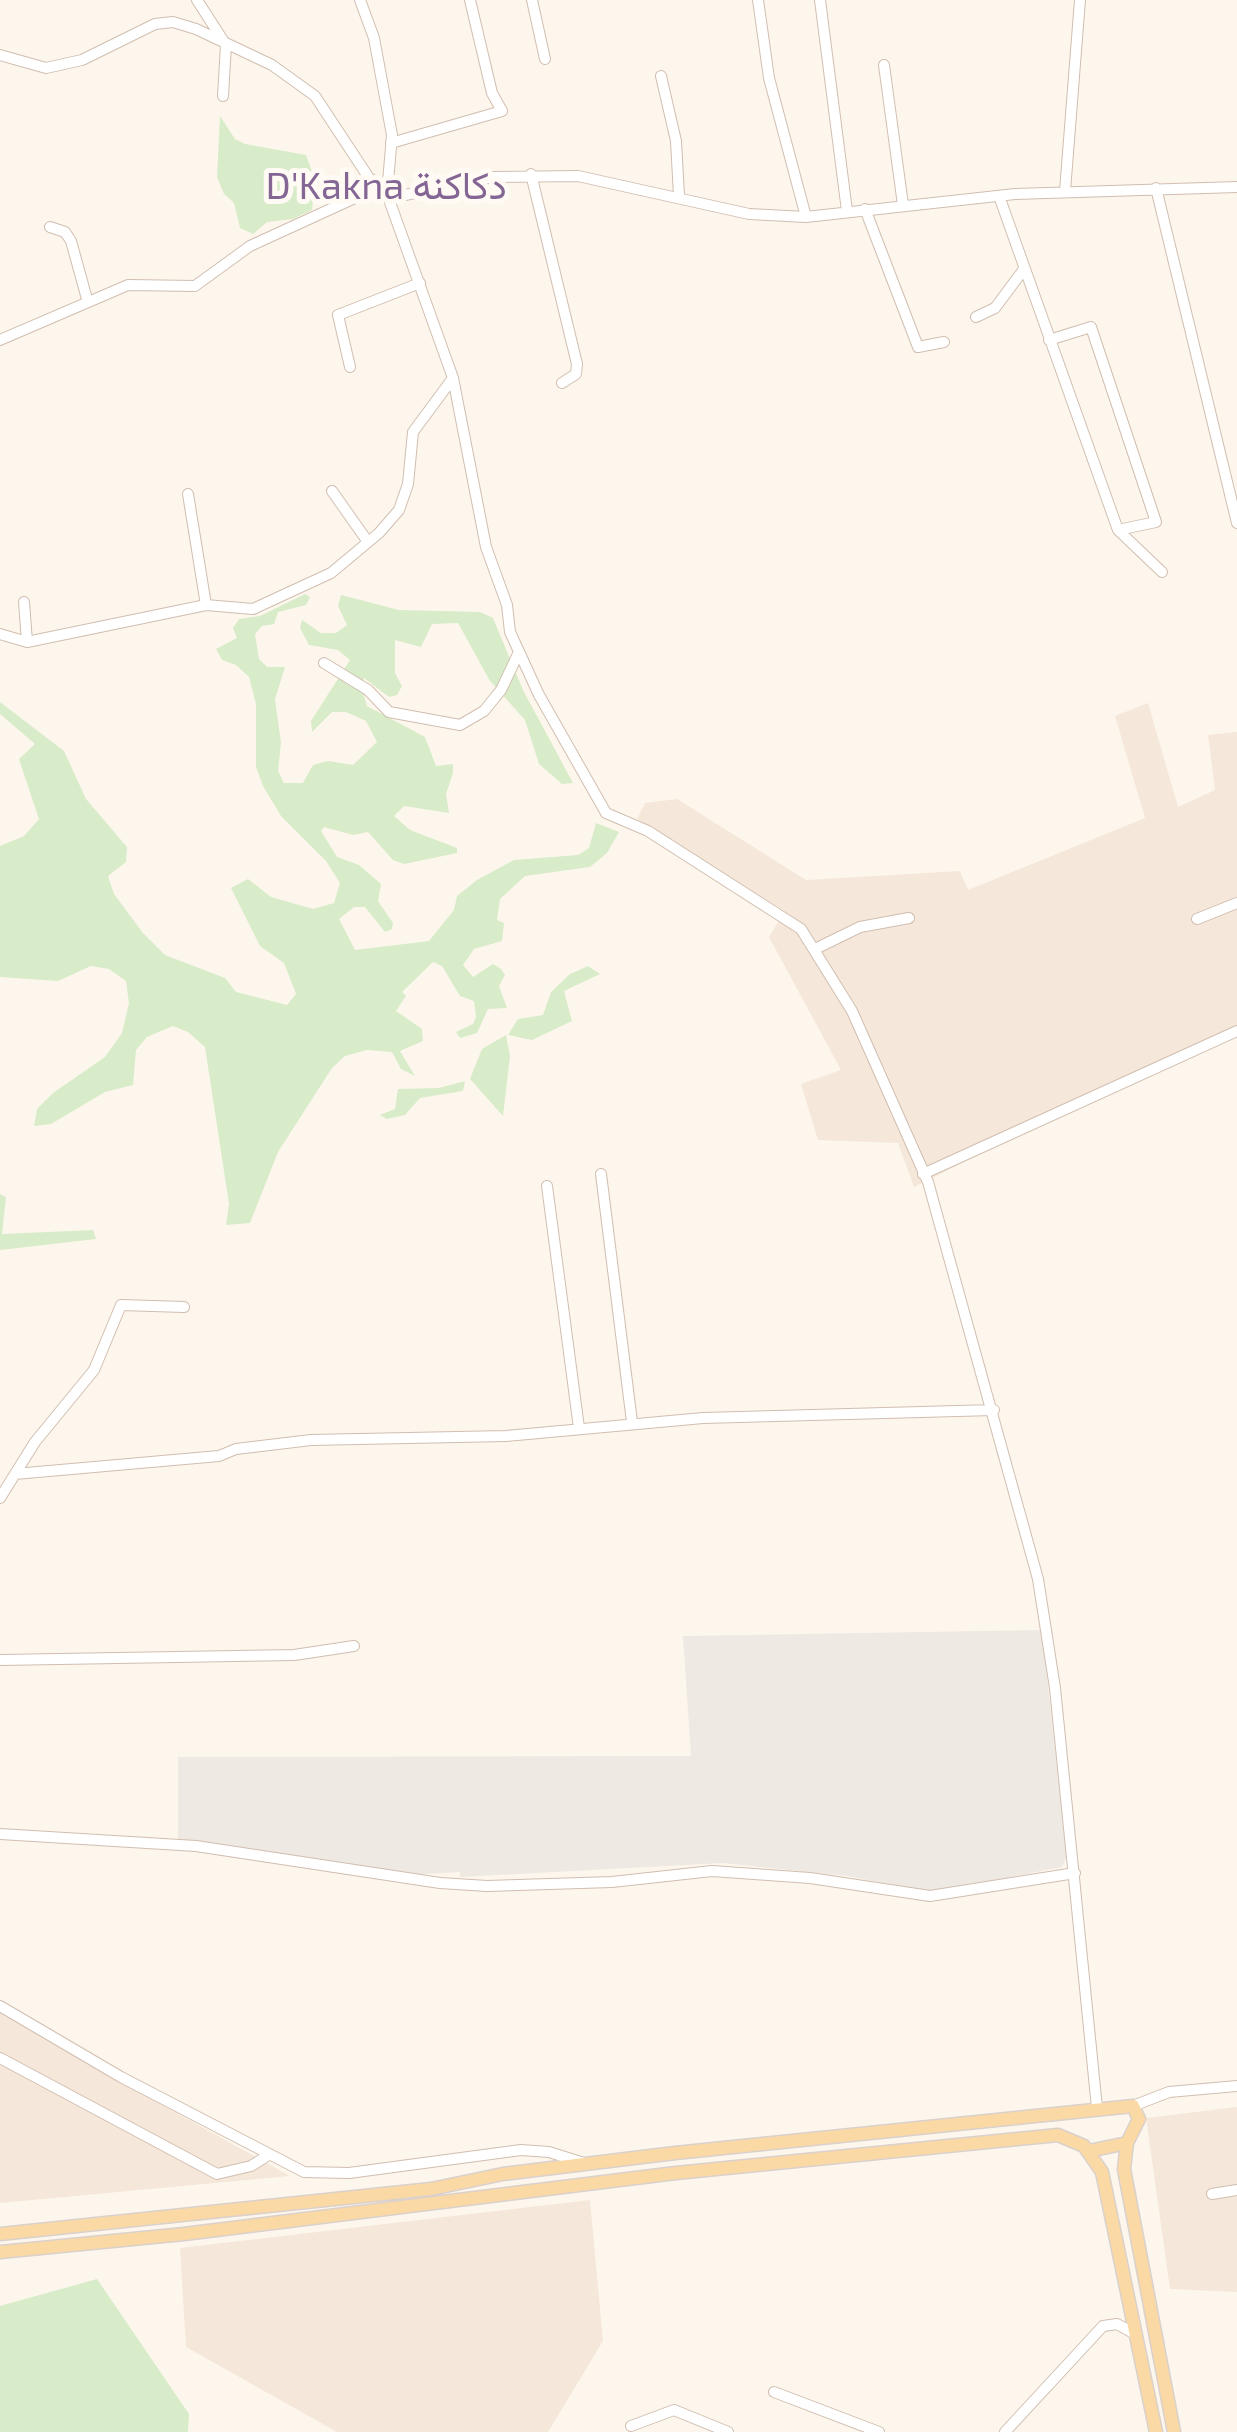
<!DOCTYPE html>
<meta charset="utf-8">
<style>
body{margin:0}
canvas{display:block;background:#fdf6ec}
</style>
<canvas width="1237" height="2432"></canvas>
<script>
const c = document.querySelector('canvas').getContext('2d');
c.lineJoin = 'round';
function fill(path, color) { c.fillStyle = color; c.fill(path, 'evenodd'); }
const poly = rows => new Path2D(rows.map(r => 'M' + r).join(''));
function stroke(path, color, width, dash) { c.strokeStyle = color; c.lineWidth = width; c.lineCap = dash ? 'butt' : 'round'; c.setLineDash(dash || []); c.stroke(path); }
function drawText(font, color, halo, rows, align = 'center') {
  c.font = font + ' "Exo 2",Vazirmatn,sans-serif'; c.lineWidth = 10; c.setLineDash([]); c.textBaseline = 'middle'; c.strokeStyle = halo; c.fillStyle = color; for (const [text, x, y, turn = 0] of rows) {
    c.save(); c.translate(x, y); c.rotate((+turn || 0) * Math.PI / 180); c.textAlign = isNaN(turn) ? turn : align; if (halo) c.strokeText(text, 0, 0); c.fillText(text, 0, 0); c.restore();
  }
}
fill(poly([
 [1148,703,1178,807,1215,790,1208,735,1237,732,1237,1026,914,1187,898,1143,818,1140,801,1084,841,1070,769,937,785,911,637,819,645,803,677,799,806,880,960,871,968,890,1145,818,1115,716],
 [0,2010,67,2052,290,2176,0,2203],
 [1237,2107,1237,2292,1170,2289,1146,2118],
 [590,2200,603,2341,548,2432,337,2432,186,2347,180,2248]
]), '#f5e8da');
fill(poly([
 [1042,1630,1067,1856,1062,1867,933,1892,846,1876,723,1863,460,1877,460,1872,410,1875,326,1860,178,1847,178,1757,691,1756,683,1636]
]), '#efe9e4');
fill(poly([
 [220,116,235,139,245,144,306,155,315,180,312,210,293,219,267,222,253,234,240,228,234,203,224,194,217,177],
 [305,594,310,597,306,605,278,612,274,624,262,626,255,634,259,659,267,667,285,667,275,699,281,743,278,771,284,783,303,783,313,765,328,761,353,765,377,742,366,721,346,712,332,712,312,732,311,721,350,660,338,650,309,645,300,628,302,620,321,633,336,633,347,625,338,606,341,595,399,610,480,612,493,618,523,690,573,783,562,784,539,764,525,720,490,681,458,623,432,624,421,647,395,640,395,673,402,686,397,695,389,697,364,678,361,686,367,706,425,737,436,766,453,764,453,773,446,794,449,813,404,806,394,816,410,830,457,848,457,853,404,864,393,860,368,832,353,835,324,827,321,831,337,857,359,865,381,884,378,901,393,923,392,929,385,932,365,907,354,907,339,919,355,950,429,941,454,910,457,896,477,880,514,860,578,855,589,848,596,823,619,832,607,853,590,867,525,876,500,899,497,920,504,923,502,941,474,949,463,965,473,977,493,964,501,969,505,975,499,986,507,1008,488,1009,477,1033,460,1038,456,1032,473,1024,476,1017,474,1001,460,996,442,966,433,962,402,992,406,996,396,1011,422,1029,423,1041,400,1051,415,1076,401,1069,392,1052,367,1050,345,1056,332,1068,278,1152,250,1223,226,1225,229,1204,205,1047,188,1032,173,1026,147,1037,136,1050,133,1085,105,1092,51,1124,34,1126,37,1109,53,1093,105,1057,122,1033,129,1003,126,981,109,969,91,966,58,981,0,977,0,846,24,836,39,819,19,759,35,744,0,714,0,702,64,751,86,799,127,847,126,862,108,876,114,894,143,933,165,955,225,978,236,992,287,1005,296,994,284,963,260,946,231,888,248,879,271,897,313,909,334,903,340,883,326,861,281,816,263,786,256,767,256,704,249,677,236,665,222,660,216,649,237,638,233,628,239,619,260,616],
 [588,966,600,974,564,991,572,1021,532,1040,508,1035,518,1019,543,1015,551,992,570,974],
 [506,1035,510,1056,503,1116,470,1079,482,1049],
 [465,1081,463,1091,420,1098,405,1115,387,1119,380,1115,395,1109,398,1089,439,1088],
 [0,1194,6,1197,2,1234,93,1230,96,1239,0,1250],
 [97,2279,189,2414,188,2432,0,2432,0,2306]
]), '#d8ecc9');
const minor = poly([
 [197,0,226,45,223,96],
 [360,0,374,38,392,135,387,194,453,378,486,547,507,605,510,632,539,695,606,813,648,831,801,929,852,1011,928,1182,1038,1579,1055,1688,1097,2108],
 [532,0,545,59],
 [758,0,769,78,806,217],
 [820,0,847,211],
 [0,55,46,68,82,60,155,24,173,22,196,29,272,65,315,96,369,178,400,196,493,177,578,176,749,214,806,217,1015,194,1237,187],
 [884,65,903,205],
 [661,76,676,141,679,196],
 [391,143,502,111,492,93,470,0],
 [531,174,577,364,576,374,562,383],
 [1156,188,1237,523],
 [1065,191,1080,0],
 [999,196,1118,530,1162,572],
 [865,209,918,347,944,342],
 [50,227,65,232,71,241,87,299],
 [976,317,995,308,1024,269],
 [0,340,128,285,195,286,250,246,381,186],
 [1049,340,1091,327,1156,522,1118,530],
 [350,367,338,315,420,283],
 [332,491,368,542],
 [188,494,206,605],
 [24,602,27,642],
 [0,634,27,642,206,605,253,609,331,573,379,533,399,510,408,484,413,432,453,378],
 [324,663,368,690,389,712,460,725,484,711,501,690,519,652],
 [1197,919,1237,903],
 [815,949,860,927,909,918],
 [601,1174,632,1422],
 [923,1174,1237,1031],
 [547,1186,579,1428],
 [15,1474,219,1456,236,1449,311,1440,506,1436,703,1418,994,1410],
 [0,1498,35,1442,94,1370,121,1305,184,1307],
 [0,1660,294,1655,354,1646],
 [0,1834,196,1846,440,1883,487,1886,612,1882,712,1871,810,1878,930,1896,1075,1873],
 [0,2006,121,2077,304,2172,349,2173,521,2150,549,2152,584,2163],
 [0,2058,217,2174,251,2166,267,2156],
 [1133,2106,1169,2092,1237,2086],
 [1212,2194,1237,2190],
 [774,2392,879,2432],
 [631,2426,674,2410,728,2432],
 [1005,2432,1103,2326,1117,2324,1137,2335]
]);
const major = poly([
 [1089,2151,1127,2143],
 [0,2234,431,2189,503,2174,675,2153,1133,2106,1139,2119,1127,2143,1124,2169,1174,2432],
 [0,2252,184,2234,676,2173,1058,2135,1084,2146,1102,2172,1156,2432]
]);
stroke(minor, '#d1beb0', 12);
stroke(major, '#dad1cd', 15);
stroke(minor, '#fff', 10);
stroke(major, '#fbd9a5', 12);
drawText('38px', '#846695', '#fffaf3', [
 ["D'Kakna دكاكنة",386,186]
]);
</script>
